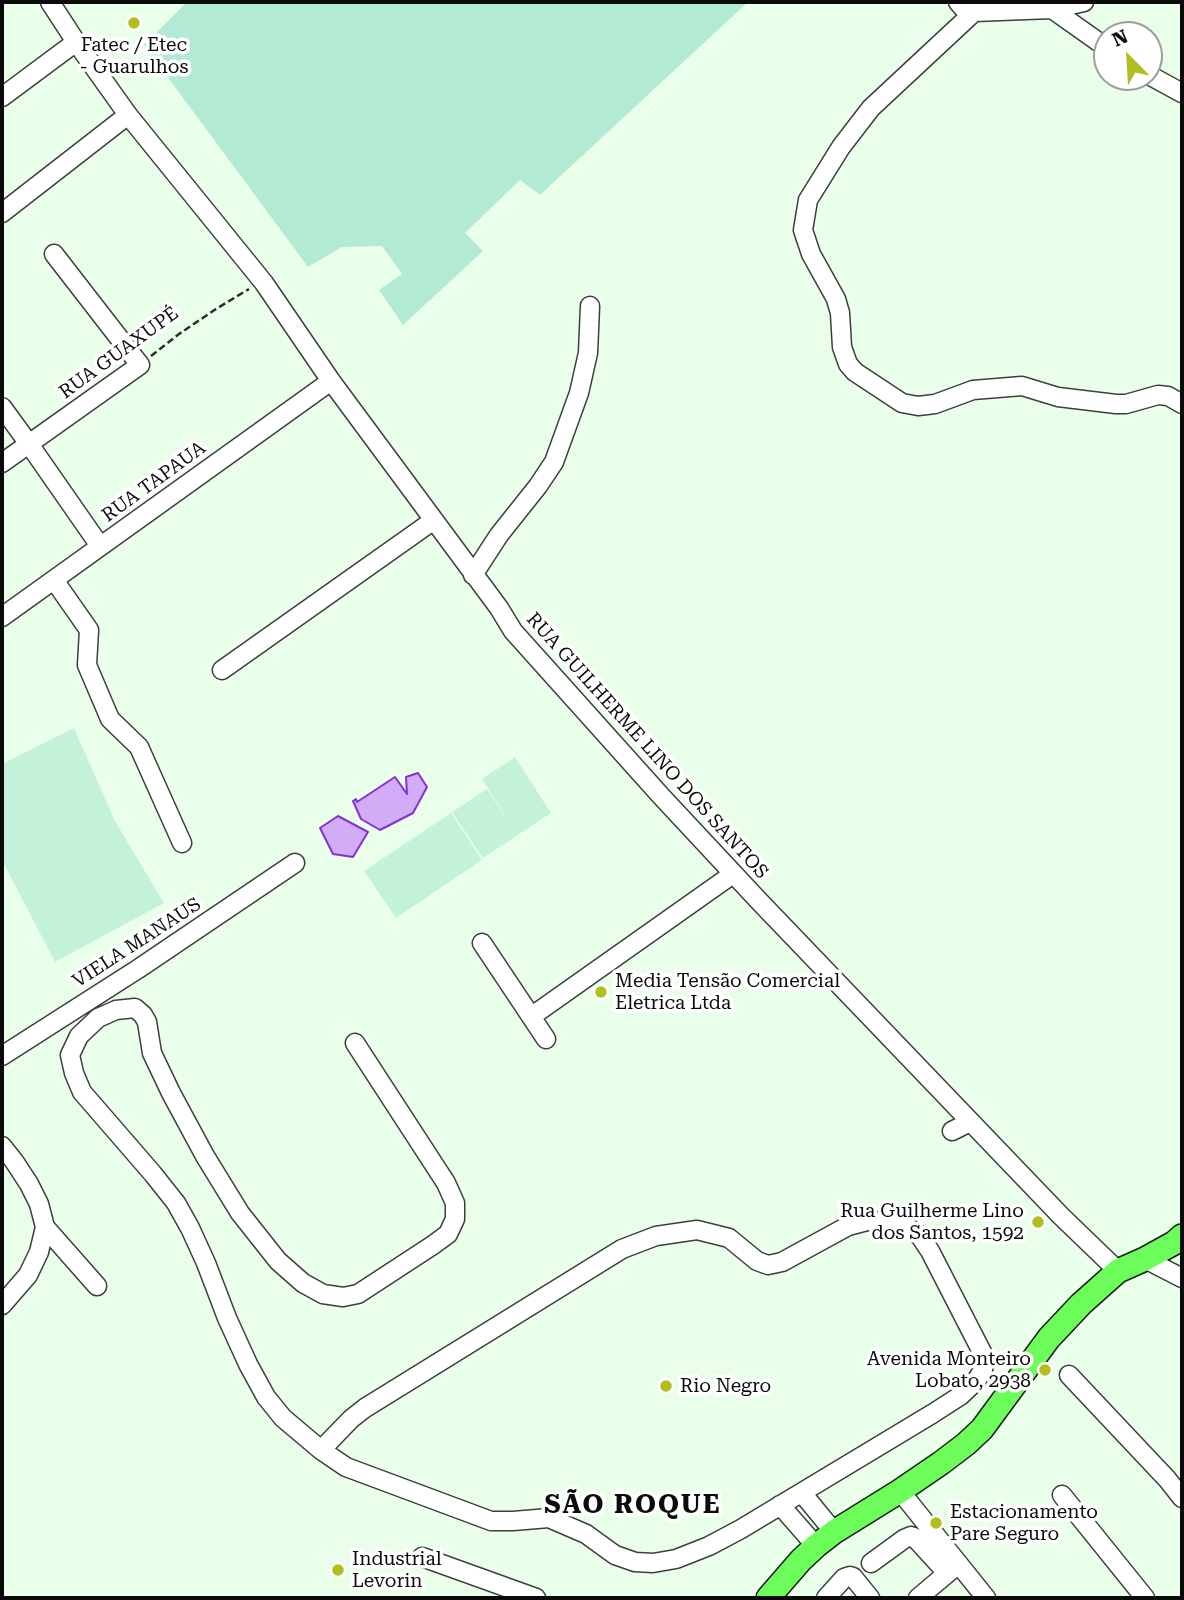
<!DOCTYPE html>
<meta charset="utf-8">
<style>
body{margin:0}
#map{position:relative;width:1184px;height:1600px;overflow:hidden;background:#eaffe9;font-family:"Roboto Serif",serif}
canvas{display:block}
.frame{position:absolute;inset:0;border:4px solid #0b0b0b;pointer-events:none}
.north{position:absolute;left:1093px;top:21px;width:70px;height:70px;box-sizing:border-box;background:#fff;border:2px solid #9d9d9d;border-radius:50%;rotate:336deg;font-size:19px;font-weight:700;line-height:28px;text-align:center;color:#0b0b0b}
.north::after{content:'';display:block;margin:auto;width:24px;height:32px;background:#b0be20;clip-path:polygon(50% 0,100% 100%,50% 72%,0 100%)}
</style>
<div id="map">
<canvas width="1184" height="1600"></canvas>
<div class="frame"></div>
<div class="north">N</div>
</div>
<script>
const c = document.querySelector('canvas').getContext('2d');
c.lineJoin = 'round';
function fill(path, color) { c.fillStyle = color; c.fill(path, 'evenodd'); }
const poly = rows => new Path2D(rows.map(r => 'M' + r).join(''));
function stroke(path, color, width, dash) { c.strokeStyle = color; c.lineWidth = width; c.lineCap = dash ? 'butt' : 'round'; c.setLineDash(dash || []); c.stroke(path); }
function drawText(font, color, halo, rows, align = 'center') {
  c.font = font + ' "Roboto Serif",serif'; c.lineWidth = 7; c.setLineDash([]); c.textBaseline = 'middle'; c.strokeStyle = halo; c.fillStyle = color; for (const [text, x, y, turn = 0] of rows) {
    c.save(); c.translate(x, y); c.rotate((+turn || 0) * Math.PI / 180); c.textAlign = isNaN(turn) ? turn : align; if (halo) c.strokeText(text, 0, 0); c.fillText(text, 0, 0); c.restore();
  }
}
fill(poly([
 [187,2,748,2,540,195,520,180,465,233,483,251,403,325,379,290,402,274,382,246,342,247,308,267,144,45]
]), '#b2ead4');
fill(poly([
 [74,728,115,821,164,903,55,962,2,860,2,764],
 [515,757,551,813,483,858,452,812,487,789,517,834,482,779],
 [451,813,482,860,396,918,364,871]
]), '#c4f1da');
const water = poly([
 [418,773,427,787,413,813,380,830,361,819,353,801,356,799,357,802,395,777,407,794,406,777,418,773],
 [338,816,368,832,353,857,333,854,320,828,338,816]
]);
fill(water, '#d3acf8');
stroke(water, '#8631d1', 2);
const minor = poly([
 [50,2,76,42,128,115,264,283,331,381,499,608,513,631,661,796,759,901,1061,1216,1118,1271],
 [958,2,965,10,974,12,1052,9,1084,2],
 [1052,9,1107,48],
 [974,12,871,108,841,147,808,200,803,230,811,254,836,299,840,313,842,347,848,364,855,372,902,403,918,406,935,404,973,390,1022,386,1058,397,1116,404,1126,404,1158,395,1168,396,1182,404],
 [1149,75,1182,93],
 [2,97,76,42],
 [2,213,128,115],
 [2,407,29,444,100,546],
 [2,463,140,365,54,254],
 [473,575,499,535,538,486,554,462,579,393,588,353,590,306],
 [54,580,89,630,87,665,110,719,139,747,182,843],
 [2,617,331,381],
 [222,670,434,520],
 [482,943,546,1039],
 [532,1016,733,874],
 [2,1056,138,969,295,863],
 [952,1131,970,1122],
 [2,1146,14,1161,29,1184,39,1204,45,1227,97,1286],
 [1145,1259,1182,1278],
 [2,1305,28,1275,39,1252,45,1227],
 [1069,1375,1167,1479,1182,1498],
 [321,1450,351,1419,365,1408,622,1249,656,1236,697,1230,729,1238,757,1261,768,1265,782,1262,848,1226,867,1221,892,1222,909,1228,920,1236,930,1251,985,1358,983,1370,976,1381,960,1396,932,1414,741,1529,709,1546,676,1559,653,1563,635,1562,615,1555,586,1534,549,1518,513,1521,491,1521,346,1467,321,1450,283,1418,266,1397,248,1364,227,1318,206,1263,190,1228,176,1203,153,1174,82,1092,74,1073,70,1055,79,1036,98,1018,116,1010,135,1008,143,1015,147,1022,152,1053,171,1093,205,1156,240,1213,278,1261,303,1283,323,1294,343,1297,358,1294,433,1245,448,1234,455,1219,455,1203,446,1183,355,1043],
 [900,1491,986,1598],
 [802,1493,834,1532],
 [1062,1495,1145,1598],
 [780,1505,816,1546],
 [422,1557,536,1598],
 [871,1563,904,1539,911,1536,914,1537,947,1573],
 [826,1598,844,1578,850,1576,853,1577,870,1598],
 [918,1598,956,1566]
]);
const major = poly([
 [768,1598,801,1560,816,1546,834,1532,900,1491,941,1463,966,1444,982,1429,1049,1338,1081,1304,1118,1271,1145,1259,1174,1243,1182,1236]
]);
stroke(minor, '#3e3e3e', 21);
stroke(major, '#1c1c1c', 26);
stroke(poly([
 [151,356,179,334,216,309,249,289]
]), '#2d2d2d', 2.5, [7, 3.5]);
stroke(minor, '#fff', 18);
stroke(major, '#6dfd5b', 23);
for (const [x, y, r, color] of [
 [134,23,7,"#b0be20"],
 [601,992,7,"#b0be20"],
 [1038,1222,7,"#b0be20"],
 [1045,1370,7,"#b0be20"],
 [666,1386,7,"#b0be20"],
 [936,1523,7,"#b0be20"],
 [338,1570,7,"#b0be20"]
]) { const dot = new Path2D(); dot.arc(x, y, r, 0, 2 * Math.PI); c.fillStyle = color; c.fill(dot); stroke(dot, '#fff', 2.5); }
drawText('19px', '#0b0b0b', '#fff', [
 ["Fatec / Etec",134,45,"center"],
 ["- Guarulhos",134,67,"center"],
 ["Media Tensão Comercial",615,981],
 ["Eletrica Ltda",615,1003],
 ["Rua Guilherme Lino",1024,1211,"right"],
 ["dos Santos, 1592",1024,1233,"right"],
 ["Avenida Monteiro",1031,1359,"right"],
 ["Lobato, 2938",1031,1381,"right"],
 ["Rio Negro",680,1386],
 ["Estacionamento",950,1512],
 ["Pare Seguro",950,1534],
 ["Industrial",352,1559],
 ["Levorin",352,1581]
], 'left');
drawText('19px', '#0b0b0b', '#fff', [
 ["RUA GUAXUPÉ",119,353,-36],
 ["RUA TAPAUA",154,482,-36],
 ["RUA GUILHERME LINO DOS SANTOS",647,746,48],
 ["VIELA MANAUS",137,943,-33]
]);
c.letterSpacing = '2px';
drawText('bold 26px', '#0b0b0b', '#fff', [
 ["SÃO ROQUE",633,1505]
]);
c.letterSpacing = '0px';
</script>
